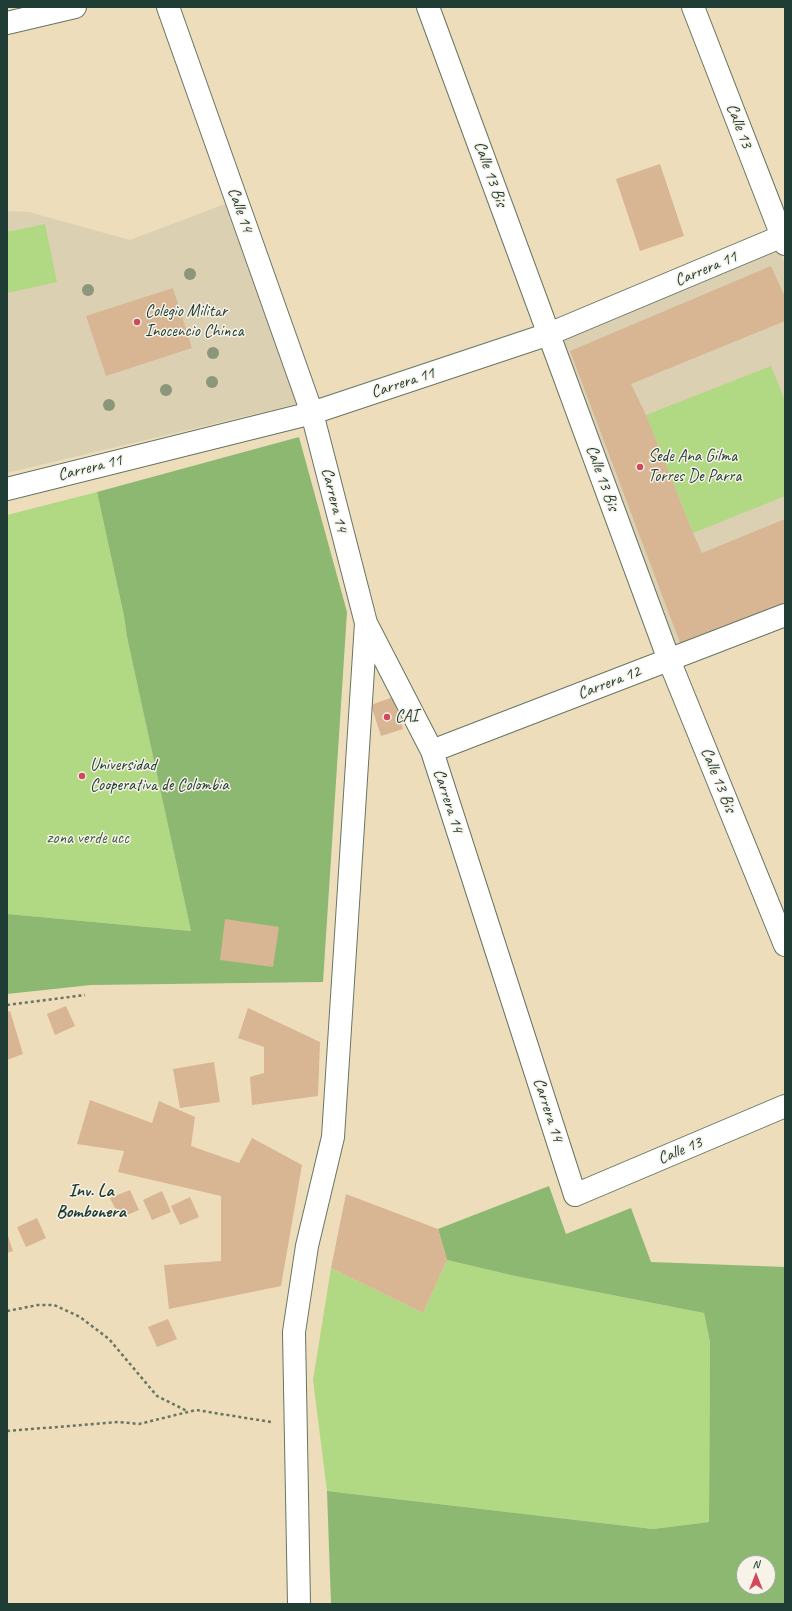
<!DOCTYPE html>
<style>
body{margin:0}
#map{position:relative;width:792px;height:1611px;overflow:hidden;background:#edb;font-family:Caveat,sans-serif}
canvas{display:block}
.frame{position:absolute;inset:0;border:8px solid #1f3d34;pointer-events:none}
.north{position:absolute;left:736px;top:1555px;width:40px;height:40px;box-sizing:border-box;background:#f7f3e8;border:1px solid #a1aaa0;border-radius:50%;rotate:0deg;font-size:11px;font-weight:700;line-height:16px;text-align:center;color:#1f3d34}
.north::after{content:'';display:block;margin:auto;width:14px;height:18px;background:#d1495b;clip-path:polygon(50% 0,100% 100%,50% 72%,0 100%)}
</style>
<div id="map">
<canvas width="792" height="1611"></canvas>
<div class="frame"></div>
<div class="north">N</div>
</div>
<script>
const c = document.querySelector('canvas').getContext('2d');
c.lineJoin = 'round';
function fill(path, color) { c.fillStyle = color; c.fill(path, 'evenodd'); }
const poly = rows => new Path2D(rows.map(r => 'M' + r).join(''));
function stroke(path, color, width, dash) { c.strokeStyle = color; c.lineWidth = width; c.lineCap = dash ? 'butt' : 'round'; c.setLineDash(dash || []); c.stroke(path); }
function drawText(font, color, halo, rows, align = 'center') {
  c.font = font + ' Caveat,sans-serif'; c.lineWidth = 3; c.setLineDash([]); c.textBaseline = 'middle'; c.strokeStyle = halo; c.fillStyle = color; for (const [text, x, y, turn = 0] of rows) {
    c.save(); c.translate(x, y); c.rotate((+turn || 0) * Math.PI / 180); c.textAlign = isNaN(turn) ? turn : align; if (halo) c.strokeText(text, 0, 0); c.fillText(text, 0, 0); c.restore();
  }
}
fill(poly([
 [225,204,297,404,7,473,7,211,29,212,130,240],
 [778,246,785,264,785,609,674,652,562,340]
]), '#dcd0b2');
fill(poly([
 [45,224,57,282,7,293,7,232],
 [771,366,785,401,785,496,693,533,646,415],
 [97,492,124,616,127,637,191,931,7,914,7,515],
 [447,1260,515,1276,704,1313,710,1342,709,1522,653,1529,327,1491,313,1380,331,1268,423,1313]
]), '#b1d883');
fill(poly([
 [299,437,347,612,323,982,91,985,7,994,7,914,191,931,127,637,124,616,97,492],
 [549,1186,566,1234,631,1208,651,1262,785,1267,785,1604,331,1604,327,1491,653,1529,709,1522,710,1342,704,1313,515,1276,447,1260,438,1229],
 [744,1563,768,1563,768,1587,744,1587]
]), '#8cb871');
fill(poly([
 [660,164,684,236,640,251,616,179],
 [771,266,785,297,785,321,631,384,646,415,693,533,702,553,785,519,785,608,682,648,570,351],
 [173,288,192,348,106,376,86,316],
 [393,697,403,729,381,736,371,705],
 [225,919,279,927,273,967,220,960],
 [66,1006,75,1026,55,1035,47,1014],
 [248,1008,320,1042,318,1096,252,1105,250,1077,264,1073,264,1047,238,1038],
 [10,1011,23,1054,7,1060,7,1012],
 [214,1062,220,1102,180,1108,173,1069],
 [90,1100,152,1123,159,1101,195,1117,191,1146,239,1163,252,1138,302,1165,281,1286,169,1309,164,1265,221,1261,221,1196,118,1172,124,1151,77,1144],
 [130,1190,139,1210,120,1218,110,1198],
 [162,1191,171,1212,152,1220,143,1200],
 [346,1194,438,1229,447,1260,423,1313,331,1268],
 [190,1197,199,1217,180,1225,171,1206],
 [37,1218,46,1238,26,1247,17,1227],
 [7,1233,13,1251,7,1253],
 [168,1319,177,1339,157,1347,148,1327]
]), '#d8b593');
const minor = poly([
 [168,7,312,413,366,623,432,751,575,1195,785,1106],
 [428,7,669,660,785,945],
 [693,7,785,244],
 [7,23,75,7],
 [7,489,312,413,549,334,785,235],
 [432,751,785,615],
 [299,1604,294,1332,307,1246,333,1137,366,623]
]);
stroke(minor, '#677563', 24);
stroke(poly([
 [7,1005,85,995],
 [7,1311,38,1305,54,1305,80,1317,109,1339,157,1396,187,1411],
 [7,1431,119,1422,139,1424,196,1410,271,1422]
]), '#677563', 2.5, [3, 3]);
stroke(minor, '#fff', 22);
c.fillStyle = '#8c967a';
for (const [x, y] of [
 [190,274],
 [88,290],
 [213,353],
 [212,382],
 [166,390],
 [109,405]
]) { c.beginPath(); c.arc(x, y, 6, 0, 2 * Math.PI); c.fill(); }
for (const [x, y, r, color] of [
 [137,322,4,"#d1495b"],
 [640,467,4,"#d1495b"],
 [387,717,4,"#d1495b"],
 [82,776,4,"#d1495b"]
]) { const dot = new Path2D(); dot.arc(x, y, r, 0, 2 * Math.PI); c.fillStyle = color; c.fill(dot); stroke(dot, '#f7f3e8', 1.5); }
drawText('17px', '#1f3d34', '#f7f3e8', [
 ["Calle 13",739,126,69],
 ["Calle 13 Bis",490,174,70],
 ["Calle 14",240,210,70],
 ["Carrera 11",706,269,-23],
 ["Carrera 11",403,383,-18],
 ["Carrera 11",90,468,-14],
 ["Calle 13 Bis",602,478,70],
 ["Carrera 14",334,500,76],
 ["Carrera 12",609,683,-21],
 ["Calle 13 Bis",718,780,68],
 ["Carrera 14",448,801,72],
 ["Carrera 14",548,1110,72],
 ["Calle 13",680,1151,-23]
]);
drawText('17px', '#1f3d34', '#f7f3e8', [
 ["Colegio Militar",145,312],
 ["Inocencio Chinca",145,332],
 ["Sede Ana Gilma",648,457],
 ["Torres De Parra",648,477],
 ["CAI",395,717],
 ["Universidad",90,766],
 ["Cooperativa de Colombia",90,786]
], 'left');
drawText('17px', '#3c5c44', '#f7f3e8', [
 ["zona verde ucc",88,839]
]);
drawText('bold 18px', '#1f3d34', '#f7f3e8', [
 ["Inv. La",91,1191],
 ["Bombonera",91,1212]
]);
</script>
